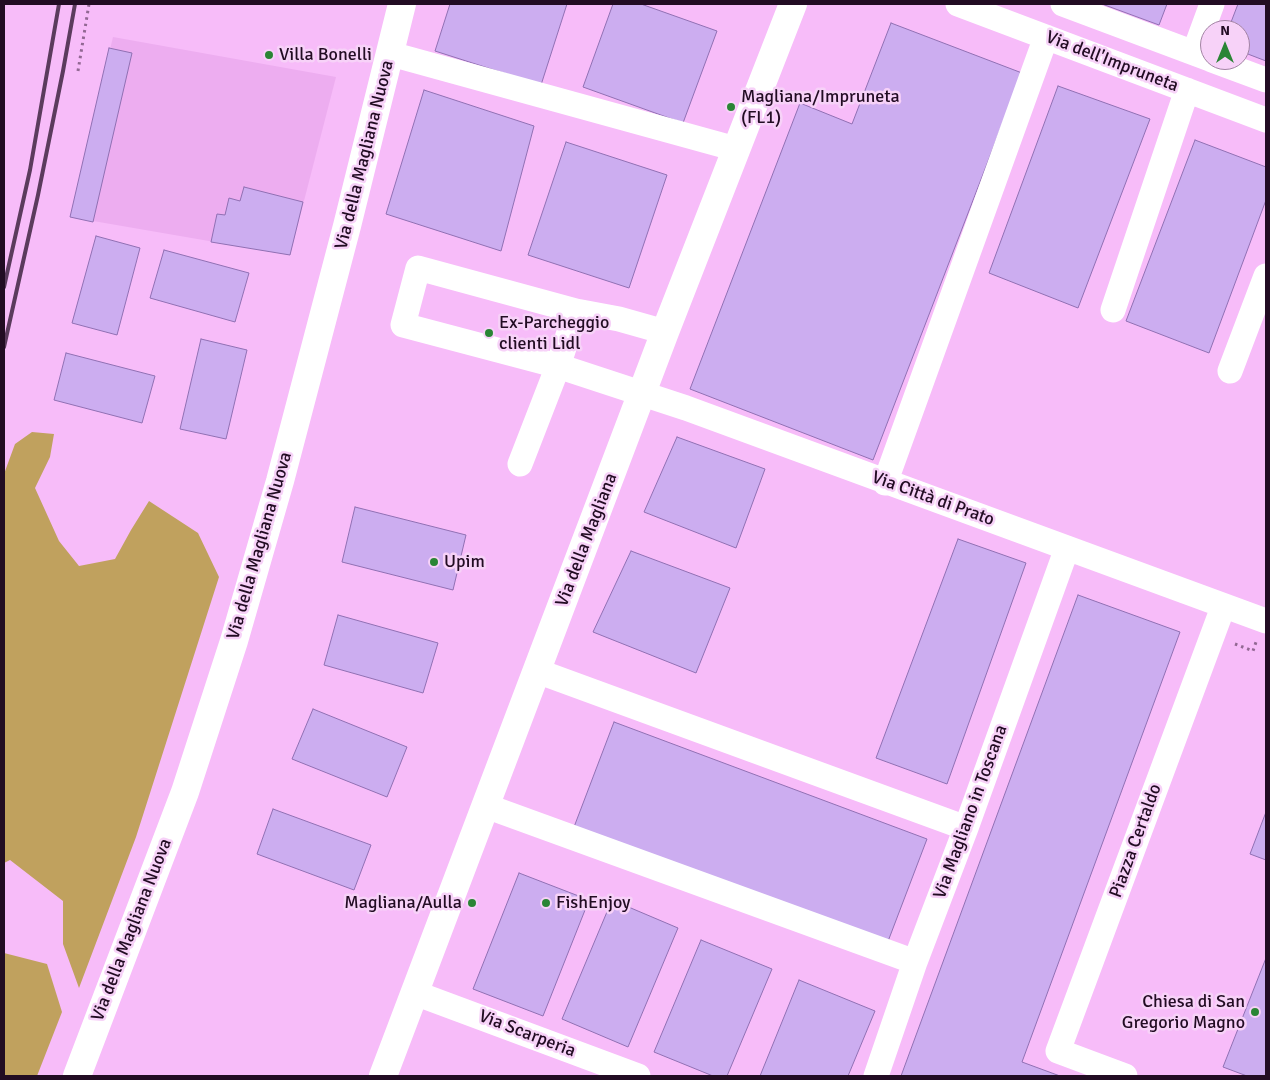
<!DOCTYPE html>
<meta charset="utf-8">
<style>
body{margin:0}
#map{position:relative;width:1270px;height:1080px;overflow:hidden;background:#f7bcf9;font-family:Signika,sans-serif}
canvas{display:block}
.frame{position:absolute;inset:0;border:5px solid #220c23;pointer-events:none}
.north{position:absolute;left:1200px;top:20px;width:50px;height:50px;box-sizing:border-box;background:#f7d2f8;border:1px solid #a283a3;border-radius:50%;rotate:0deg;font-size:14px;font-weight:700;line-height:20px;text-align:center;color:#220c23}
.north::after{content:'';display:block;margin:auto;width:18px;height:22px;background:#2a8535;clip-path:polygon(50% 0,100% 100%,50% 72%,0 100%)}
</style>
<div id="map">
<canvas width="1270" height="1080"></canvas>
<div class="frame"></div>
<div class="north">N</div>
</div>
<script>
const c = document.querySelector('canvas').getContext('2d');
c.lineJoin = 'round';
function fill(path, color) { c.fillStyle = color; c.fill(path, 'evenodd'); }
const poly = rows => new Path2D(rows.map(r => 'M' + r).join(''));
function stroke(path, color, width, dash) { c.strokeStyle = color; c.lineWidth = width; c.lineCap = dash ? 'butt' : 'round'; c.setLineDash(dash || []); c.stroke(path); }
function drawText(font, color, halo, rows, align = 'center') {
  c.font = font + ' Signika,sans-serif'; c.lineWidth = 5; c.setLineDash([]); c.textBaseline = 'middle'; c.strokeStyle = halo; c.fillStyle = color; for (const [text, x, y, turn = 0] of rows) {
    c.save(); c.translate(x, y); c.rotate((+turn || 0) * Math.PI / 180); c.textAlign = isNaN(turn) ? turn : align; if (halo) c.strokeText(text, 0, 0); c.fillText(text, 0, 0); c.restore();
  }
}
fill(poly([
 [113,37,336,77,290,255,70,217]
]), '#edadf0');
fill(poly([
 [32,432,54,434,50,457,35,488,59,541,79,566,115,559,131,530,149,501,198,533,219,577,136,837,79,988,63,944,63,901,10,860,4,863,4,474,15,444],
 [4,953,47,964,62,1012,37,1076,4,1076]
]), '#c0a15e');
const building = poly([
 [450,4,567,4,541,85,435,51,450,4],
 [613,4,641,4,717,31,683,123,583,87,613,4],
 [1102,4,1167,4,1159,25,1102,4],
 [1238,4,1266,4,1266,61,1240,51,1240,30,1228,30,1238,4],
 [891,23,1022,73,873,460,690,389,800,103,852,124,891,23],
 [109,48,132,53,93,222,70,217,109,48],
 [1058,86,1150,119,1078,308,989,273,1058,86],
 [424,90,534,126,501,251,386,214,424,90],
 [1195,140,1266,167,1266,200,1209,353,1126,321,1195,140],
 [566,142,667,175,629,288,528,255,566,142],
 [244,187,303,202,290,255,211,242,217,214,225,215,229,198,240,201,244,187],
 [96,236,140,248,117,335,72,323,96,236],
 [164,250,249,273,235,322,150,298,164,250],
 [201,339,247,350,226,439,180,429,201,339],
 [66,353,155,376,142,423,54,400,66,353],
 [677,437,765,469,736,548,644,512,677,437],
 [355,507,466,535,453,590,342,562,355,507],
 [958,539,1026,563,947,784,876,758,958,539],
 [631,551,730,588,696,673,593,632,631,551],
 [1078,595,1180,632,1022,1062,1060,1076,901,1076,1078,595],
 [338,615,438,643,423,693,324,665,338,615],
 [313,709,407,747,387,797,292,759,313,709],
 [614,722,927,839,887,944,574,827,614,722],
 [273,809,371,845,354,890,257,854,273,809],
 [1266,812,1266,860,1250,854,1266,812],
 [519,873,589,900,543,1016,473,989,519,873],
 [612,900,678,928,628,1047,562,1019,612,900],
 [701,940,772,969,727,1076,713,1076,654,1052,701,940],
 [1266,958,1266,1076,1247,1076,1223,1067,1266,958],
 [799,980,875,1011,848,1076,760,1076,799,980]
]);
fill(building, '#ccadf0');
stroke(building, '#9070b3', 1);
stroke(poly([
 [78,71,89,4],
 [1235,644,1253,651,1256,642]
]), '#926893', 3, [2.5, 4]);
stroke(poly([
 [958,4,1266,120],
 [1063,4,1210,59],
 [1194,53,1212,4],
 [391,54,736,149],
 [1212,60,1266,80],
 [1113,310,1187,90],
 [665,332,619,319,576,311,418,268,403,325,558,366,686,408,1266,621],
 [1230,371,1266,276],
 [520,464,558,366,576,311],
 [885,483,1046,37],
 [537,671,966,828],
 [486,806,915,962],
 [415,993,638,1076],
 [876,1076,915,962,966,828,1067,548],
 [1125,1076,1058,1051,1223,607]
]), '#fff', 25);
stroke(poly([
 [77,1076,185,792,234,641,280,481,347,226,402,4],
 [383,1076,665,332,793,4]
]), '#fff', 28);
stroke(poly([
 [4,287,30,170,59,4],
 [4,347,38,195,63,71,75,4]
]), '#5b3b5d', 4);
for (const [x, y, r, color] of [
 [269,55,5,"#2a8535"],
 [731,107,5,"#2a8535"],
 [489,333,5,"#2a8535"],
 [434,562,5,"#2a8535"],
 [472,903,5,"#2a8535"],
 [546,903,5,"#2a8535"],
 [1255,1012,5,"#2a8535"]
]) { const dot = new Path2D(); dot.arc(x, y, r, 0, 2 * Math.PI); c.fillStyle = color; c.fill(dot); stroke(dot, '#f7d2f8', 2); }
drawText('18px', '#220c23', '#f7d2f8', [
 ["Villa Bonelli",279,55],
 ["Magliana/Impruneta",741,97],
 ["(FL1)",741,118],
 ["Ex-Parcheggio",499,323],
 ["clienti Lidl",499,344],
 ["Upim",444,562],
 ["Magliana/Aulla",462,903,"right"],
 ["FishEnjoy",556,903],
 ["Chiesa di San",1245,1002,"right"],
 ["Gregorio Magno",1245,1023,"right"]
], 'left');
drawText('18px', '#220c23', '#f7d2f8', [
 ["Via dell'Impruneta",1112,62,21],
 ["Via della Magliana Nuova",365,155,-76],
 ["Via Città di Prato",933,499,20],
 ["Via della Magliana",587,540,-69],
 ["Via della Magliana Nuova",260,546,-74],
 ["Via Magliano in Toscana",971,812,-70],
 ["Piazza Certaldo",1136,841,-70],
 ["Via della Magliana Nuova",132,930,-69],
 ["Via Scarperia",527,1034,21]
]);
</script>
